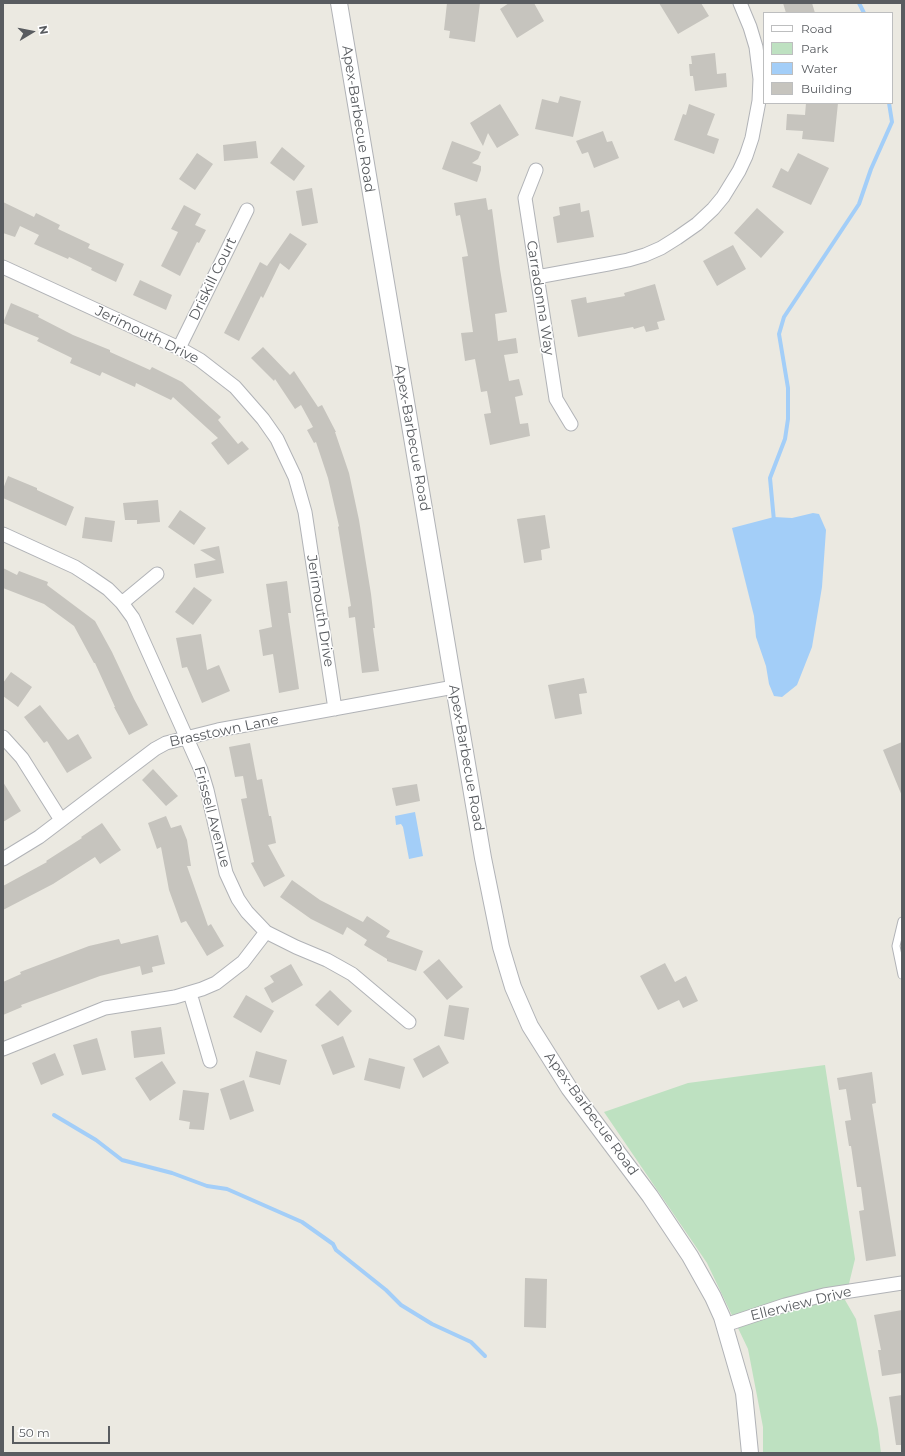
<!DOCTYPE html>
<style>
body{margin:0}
#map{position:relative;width:905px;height:1456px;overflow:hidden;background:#ebe9e1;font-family:Montserrat,sans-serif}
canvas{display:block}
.frame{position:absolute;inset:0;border:4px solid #595c60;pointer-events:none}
.legend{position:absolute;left:763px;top:12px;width:130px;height:92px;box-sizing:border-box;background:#fff;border:1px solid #bdbebf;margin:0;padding:5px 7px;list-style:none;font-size:12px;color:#595c60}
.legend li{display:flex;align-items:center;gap:8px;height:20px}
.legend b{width:20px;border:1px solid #bdbebf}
.north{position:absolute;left:12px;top:12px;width:40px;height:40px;-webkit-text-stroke:3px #fff;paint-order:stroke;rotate:80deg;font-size:11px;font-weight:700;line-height:16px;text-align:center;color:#595c60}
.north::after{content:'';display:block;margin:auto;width:14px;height:18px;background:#595c60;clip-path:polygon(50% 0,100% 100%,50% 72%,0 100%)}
.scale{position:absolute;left:12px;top:1426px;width:98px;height:18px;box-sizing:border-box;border:2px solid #595c60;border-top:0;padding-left:5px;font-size:12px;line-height:14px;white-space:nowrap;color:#595c60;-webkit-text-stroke:3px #fff;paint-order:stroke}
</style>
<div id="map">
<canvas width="905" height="1456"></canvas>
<div class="frame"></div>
<ul class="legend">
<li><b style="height:5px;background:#fff"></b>Road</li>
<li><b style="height:11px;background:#bee1c1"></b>Park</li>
<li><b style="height:11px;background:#a3cef8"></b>Water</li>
<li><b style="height:11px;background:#c6c4be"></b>Building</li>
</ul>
<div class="north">N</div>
<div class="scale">50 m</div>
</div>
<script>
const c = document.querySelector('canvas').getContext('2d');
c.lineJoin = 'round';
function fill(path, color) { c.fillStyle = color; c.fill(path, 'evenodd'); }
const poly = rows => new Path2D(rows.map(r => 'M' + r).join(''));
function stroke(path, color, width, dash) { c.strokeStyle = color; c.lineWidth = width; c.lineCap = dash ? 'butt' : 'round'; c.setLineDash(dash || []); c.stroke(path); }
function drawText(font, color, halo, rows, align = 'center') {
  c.font = font + ' Montserrat,sans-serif'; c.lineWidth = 3; c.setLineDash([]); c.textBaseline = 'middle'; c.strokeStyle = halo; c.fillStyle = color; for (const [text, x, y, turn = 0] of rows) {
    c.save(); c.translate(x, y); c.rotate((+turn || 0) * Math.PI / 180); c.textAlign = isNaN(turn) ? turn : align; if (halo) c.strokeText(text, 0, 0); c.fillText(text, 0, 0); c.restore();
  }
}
fill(poly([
 [825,1065,855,1259,845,1300,856,1319,878,1429,881,1453,763,1453,763,1427,748,1349,707,1263,604,1112,688,1083]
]), '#bee1c1');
fill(poly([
 [813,513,819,514,826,530,822,587,812,647,797,685,782,697,774,696,769,684,766,666,756,637,754,616,732,528,774,517,792,518],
 [415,812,423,856,409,859,403,827,401,824,396,825,395,816]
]), '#a3cef8');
stroke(poly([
 [859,3,864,13],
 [774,521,770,478,785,439,788,419,788,388,779,334,784,317,859,204,871,169,892,122,889,103],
 [54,1115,96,1140,122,1160,172,1173,207,1186,227,1189,302,1222,333,1244,336,1250,386,1290,401,1305,432,1324,471,1342,485,1356]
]), '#a3cef8', 4);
fill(poly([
 [447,3,480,3,475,42,449,38,450,31,444,30],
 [509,3,534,3,544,21,517,38,500,9],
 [659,3,701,3,709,16,678,34],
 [783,3,812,3,815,13,786,13],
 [715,53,717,74,726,73,727,87,695,91,693,76,690,76,689,64,692,64,691,56],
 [560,96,581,101,573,137,535,129,542,99,558,103],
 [806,103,838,103,834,142,802,139,803,131,786,130,787,114,805,115],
 [500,104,519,135,497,148,488,133,483,146,470,123],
 [689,104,715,114,707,135,719,139,714,154,674,140,683,114,686,115],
 [603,131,607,142,612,141,619,158,594,168,588,152,582,154,576,141],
 [256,141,258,158,224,161,223,145],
 [452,141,481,152,478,159,472,163,481,166,481,170,477,182,442,169],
 [282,147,305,166,294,181,270,163],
 [197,153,213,164,195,190,179,179],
 [798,153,829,168,811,205,772,187,781,168,788,172],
 [312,188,318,223,302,226,296,191],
 [486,198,488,210,492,209,500,269,507,312,495,314,498,341,516,338,518,353,504,355,509,381,519,379,523,395,515,397,520,424,528,423,530,436,490,445,484,414,491,413,487,391,481,392,475,359,465,361,461,333,473,332,462,257,468,256,460,215,456,216,454,203],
 [3,202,34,217,36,213,60,225,58,229,90,244,88,248,124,264,116,282,91,270,92,268,69,257,68,259,34,244,39,235,20,226,15,237,3,233],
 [580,203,581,212,589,210,594,237,557,243,553,217,560,215,559,207],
 [184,205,201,214,195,225,206,230,199,243,197,242,180,276,161,266,178,232,171,229],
 [757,208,784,232,761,258,734,233],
 [290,233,307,244,289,270,280,263,263,298,261,296,239,341,224,333,260,262,267,266],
 [733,245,746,269,717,286,703,261],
 [140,280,172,295,166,310,133,295],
 [655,284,665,320,657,322,659,329,646,332,644,326,634,329,633,327,578,337,571,300,586,297,587,303,625,296,624,293],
 [11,303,39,315,38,317,73,335,110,350,110,352,150,370,152,367,182,382,221,417,218,420,238,444,242,441,249,449,228,465,211,443,218,438,173,397,171,400,136,383,135,387,102,372,100,376,70,363,72,358,37,341,39,338,3,323],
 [263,347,290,375,294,371,318,407,322,405,336,432,335,432,349,473,359,520,371,594,375,628,373,628,379,671,362,673,355,617,349,618,348,607,351,606,338,527,339,526,328,478,316,442,314,443,307,430,313,427,301,405,295,409,275,379,274,381,251,358],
 [8,476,37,488,37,490,74,507,66,526,3,498,3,489],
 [158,500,160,522,137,524,137,520,125,520,123,503],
 [180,510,206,528,194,545,168,527],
 [545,515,550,548,541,550,542,560,524,563,517,519],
 [85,517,115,521,112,542,82,538],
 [219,546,224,573,196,578,194,564,216,560,200,550],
 [3,568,17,575,19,571,48,582,47,585,95,621,112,652,134,699,148,725,129,735,114,707,115,707,95,663,94,663,74,626,44,604,3,588],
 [287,581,291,613,288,613,299,689,279,693,273,654,263,656,259,630,272,627,266,584],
 [194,587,212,600,193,625,175,612],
 [201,634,207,670,219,665,230,691,202,703,187,667,182,668,176,638],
 [11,672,32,687,18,707,3,696,3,683],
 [584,678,587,693,579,694,582,714,555,719,548,685],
 [40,705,68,740,78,734,92,758,67,773,47,741,44,743,24,717],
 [902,742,902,796,883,750],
 [250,743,257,780,262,779,269,816,271,816,276,843,268,845,285,876,264,887,251,863,254,862,241,799,247,798,243,776,235,777,229,747],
 [153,769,178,796,166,806,142,780],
 [3,782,21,811,3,822],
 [417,784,420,801,396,806,392,788],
 [166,816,171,828,181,825,187,840,191,866,187,866,208,926,211,924,224,946,207,956,186,921,181,923,169,890,161,847,157,849,148,823],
 [102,823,121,850,100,864,95,857,53,884,3,910,3,886,47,862,46,861,82,838,81,837],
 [292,880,320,900,363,922,367,916,390,931,386,937,423,951,416,971,387,961,387,959,364,945,367,940,347,927,343,935,311,919,280,897],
 [158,935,165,964,152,967,153,972,142,975,140,966,100,976,21,1005,22,1007,3,1015,3,982,21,974,20,972,89,946,119,939,121,944],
 [439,959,463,987,447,1000,423,972],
 [665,963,675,982,686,976,698,1001,683,1008,679,1000,658,1010,640,976],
 [291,964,303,985,272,1003,264,988,274,982,270,976],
 [330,990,352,1011,338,1026,315,1005],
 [246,995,274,1011,261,1033,233,1017],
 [449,1005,469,1008,464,1040,444,1036],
 [161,1027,165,1054,134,1058,131,1031],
 [343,1036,355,1067,333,1075,321,1045],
 [97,1038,106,1070,82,1075,73,1045],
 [439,1045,449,1063,423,1078,413,1059],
 [256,1051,287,1060,280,1085,249,1077],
 [55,1053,64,1075,41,1085,32,1063],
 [369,1058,405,1067,400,1089,364,1080],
 [162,1061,176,1083,150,1101,135,1078],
 [872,1072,876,1103,872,1104,896,1256,866,1261,859,1211,864,1210,861,1187,857,1187,851,1146,849,1146,845,1121,851,1120,846,1089,839,1090,837,1078],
 [244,1080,254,1111,230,1120,220,1089],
 [183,1090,209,1093,204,1130,189,1129,190,1122,179,1120],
 [525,1278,547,1279,546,1328,524,1327],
 [902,1310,902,1373,882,1376,878,1350,881,1350,874,1315],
 [902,1395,902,1445,896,1445,889,1397]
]), '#c6c4be');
const service = poly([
 [902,921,896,946,902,975]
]);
const minor = poly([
 [536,170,525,198,556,399,571,424],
 [3,267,179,348,200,360,235,387,263,419,277,439,285,456,295,477,305,512,335,709],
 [537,277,608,264,628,260,645,255,661,248,677,238,697,224,713,209,723,197,739,171,746,156,752,138,759,101,760,79,756,47,750,27,740,3],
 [179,348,247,210],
 [3,534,75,567,92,578,108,589,122,603,133,618,201,770,207,790,226,873,238,899,247,912,266,932,296,947,327,960,352,974,409,1022],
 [122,603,157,574],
 [3,737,22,758,61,820],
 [3,859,39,837,155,749,166,743,218,730,454,687],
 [190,993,210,1061],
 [3,1049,105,1008,175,997,202,989,216,983,243,962,266,932],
 [725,1325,785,1305,824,1295,902,1283]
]);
const tertiary = poly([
 [339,3,454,687,483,858,501,947,513,987,530,1026,569,1088,650,1196,690,1256,713,1297,722,1317,744,1393,750,1453]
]);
stroke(service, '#b1b3b7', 9);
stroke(minor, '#b1b3b7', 15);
stroke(tertiary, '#b1b3b7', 18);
stroke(service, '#fff', 7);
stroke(minor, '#fff', 13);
stroke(tertiary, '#fff', 16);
drawText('14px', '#595c60', '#fff', [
 ["Apex-Barbecue Road",358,119,81],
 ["Driskill Court",213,279,-64],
 ["Carradonna Way",540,298,81],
 ["Jerimouth Drive",147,335,26],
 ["Apex-Barbecue Road",412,438,80],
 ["Jerimouth Drive",320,611,81],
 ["Brasstown Lane",224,731,-12],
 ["Apex-Barbecue Road",466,758,80],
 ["Frissell Avenue",212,817,75],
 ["Apex-Barbecue Road",591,1114,54],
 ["Ellerview Drive",801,1304,-14]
]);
</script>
